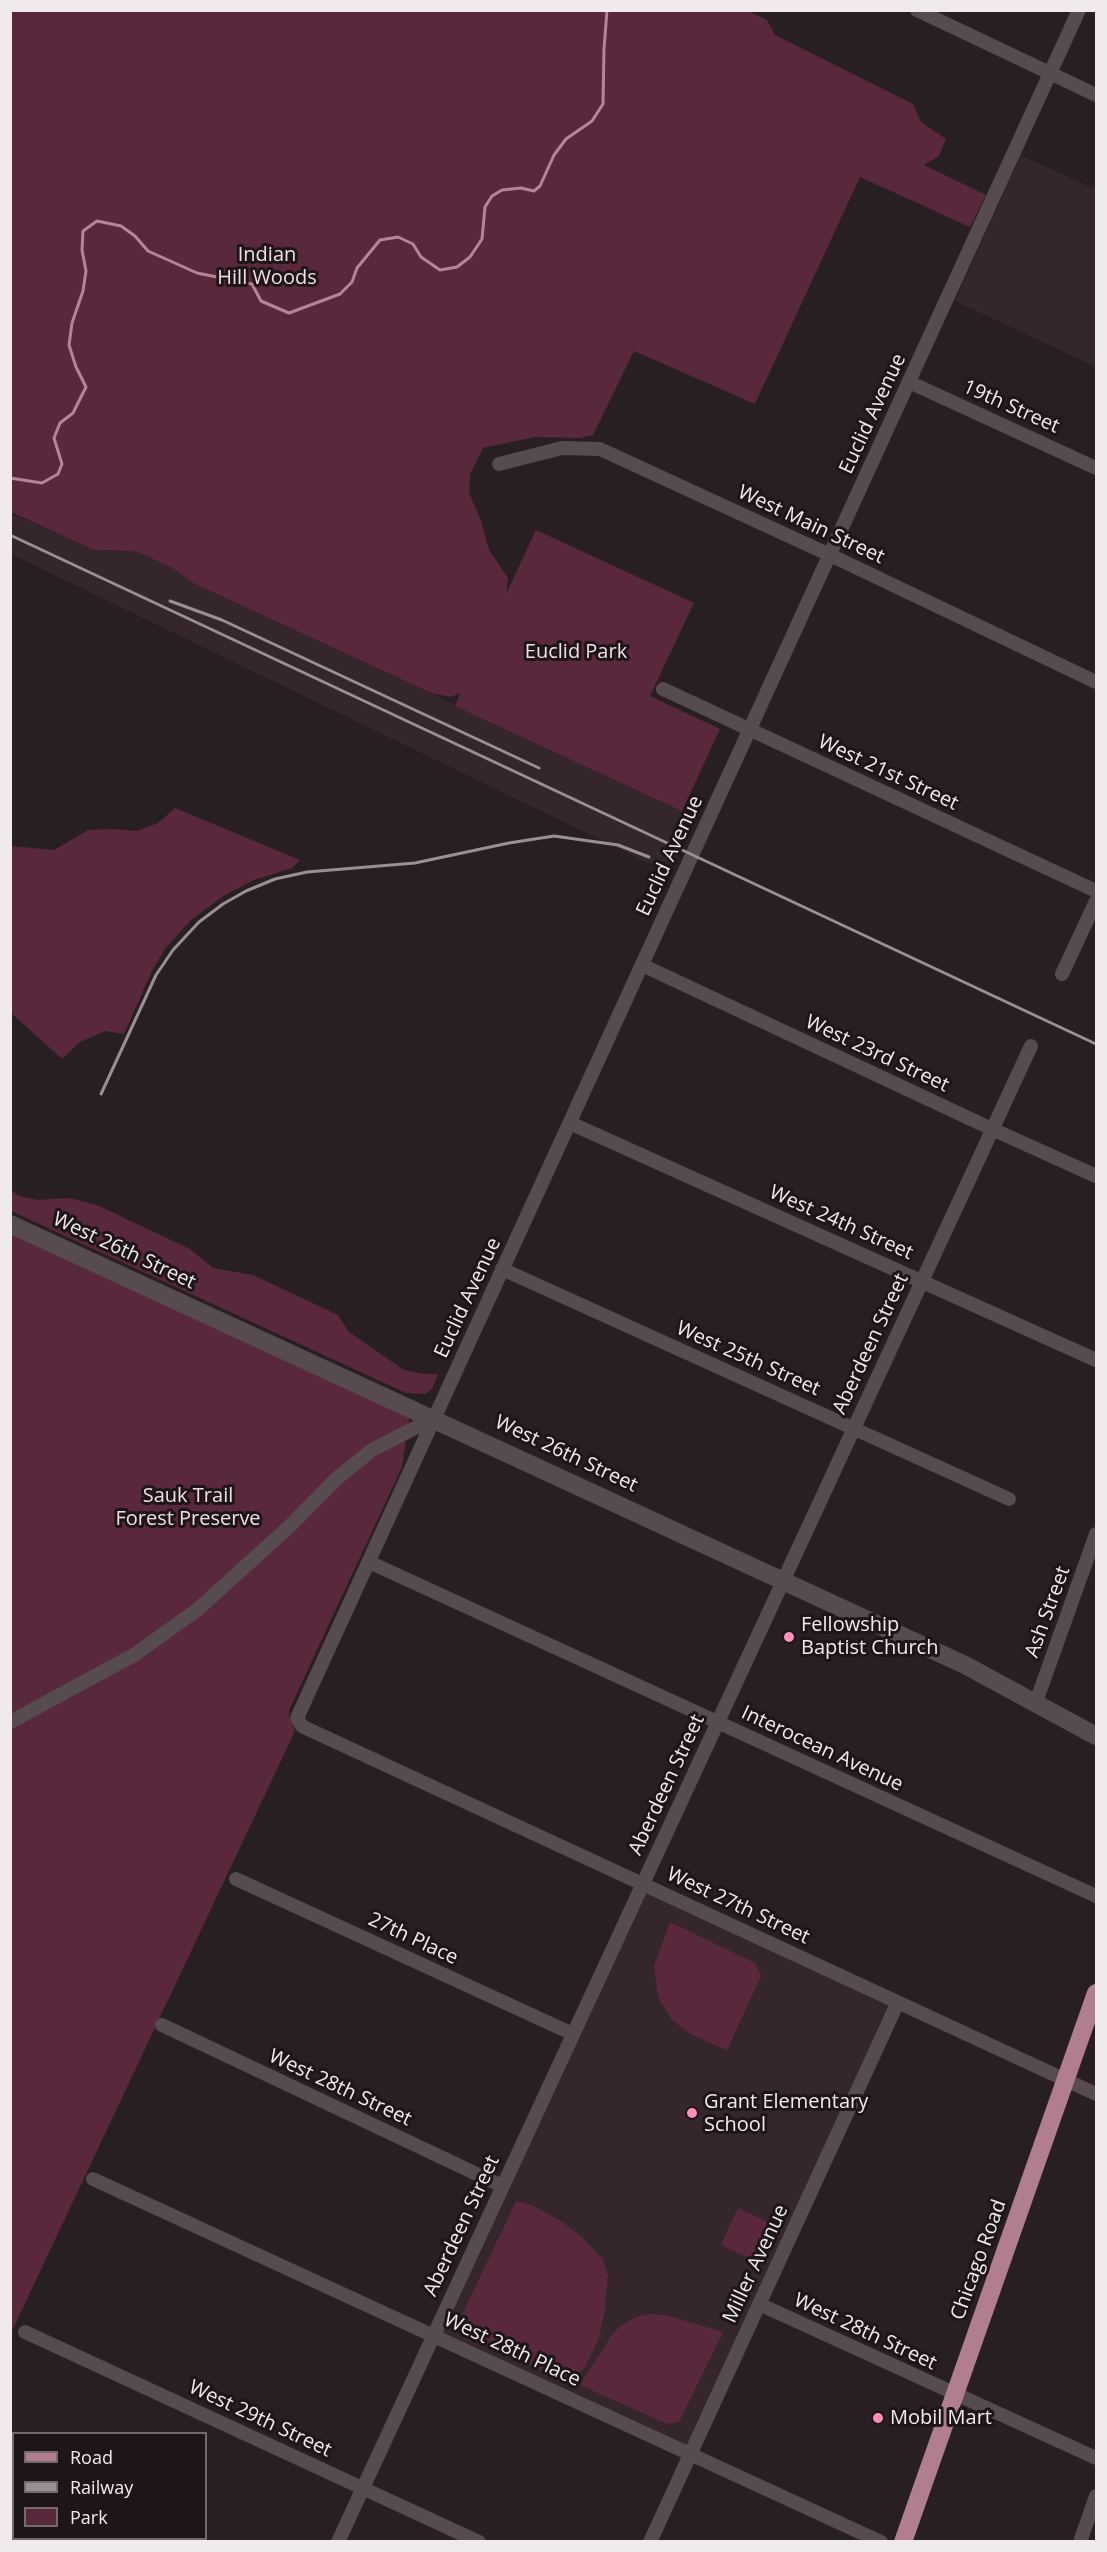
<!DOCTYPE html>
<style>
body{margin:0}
#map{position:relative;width:1107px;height:2552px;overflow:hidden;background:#281f22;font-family:"Open Sans",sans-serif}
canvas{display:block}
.frame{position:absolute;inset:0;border:12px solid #f1eaec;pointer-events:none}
.legend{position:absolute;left:12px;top:2432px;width:195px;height:108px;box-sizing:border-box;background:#1e1518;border:2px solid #726a6d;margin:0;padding:8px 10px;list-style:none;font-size:18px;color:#f1eaec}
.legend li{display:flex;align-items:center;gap:12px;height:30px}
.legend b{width:30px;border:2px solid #726a6d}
</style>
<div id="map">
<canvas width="1107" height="2552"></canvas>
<div class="frame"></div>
<ul class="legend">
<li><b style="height:8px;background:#b07e90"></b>Road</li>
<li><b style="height:8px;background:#989093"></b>Railway</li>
<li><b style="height:16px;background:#5a283d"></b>Park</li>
</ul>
</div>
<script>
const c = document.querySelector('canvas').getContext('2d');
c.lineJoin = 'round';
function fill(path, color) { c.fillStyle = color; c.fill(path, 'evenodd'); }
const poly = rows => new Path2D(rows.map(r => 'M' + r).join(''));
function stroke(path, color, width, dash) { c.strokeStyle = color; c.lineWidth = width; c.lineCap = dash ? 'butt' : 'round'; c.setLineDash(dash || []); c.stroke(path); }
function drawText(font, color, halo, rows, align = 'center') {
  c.font = font + ' "Open Sans",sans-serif'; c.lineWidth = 6; c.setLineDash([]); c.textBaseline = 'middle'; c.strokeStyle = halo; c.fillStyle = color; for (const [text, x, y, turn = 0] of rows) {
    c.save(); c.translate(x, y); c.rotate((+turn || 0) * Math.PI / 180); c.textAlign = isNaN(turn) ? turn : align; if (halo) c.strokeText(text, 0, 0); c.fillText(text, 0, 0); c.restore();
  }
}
fill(poly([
 [1021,155,1096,190,1096,367,955,301],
 [10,513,94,550,135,551,171,567,193,583,695,816,669,873,11,554],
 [646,1891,890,2005,687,2448,441,2333]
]), '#35262b');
fill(poly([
 [11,10,748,11,767,20,775,35,913,104,921,122,946,139,939,156,924,165,986,195,970,227,860,177,755,404,634,351,593,435,580,438,535,437,483,448,470,474,469,493,481,520,489,550,508,578,506,594,536,530,694,603,650,696,720,729,682,811,455,706,460,693,451,697,431,693,193,583,171,567,135,551,94,550,11,512],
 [175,808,300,860,292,868,254,880,225,895,191,920,165,949,152,971,124,1034,105,1031,80,1042,62,1059,11,1013,11,846,54,850,88,830,110,829,137,831,158,823],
 [11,1190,19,1196,37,1200,69,1198,97,1205,190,1249,213,1268,253,1275,338,1315,349,1332,404,1370,425,1374,438,1374,432,1389,425,1394,406,1393,11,1211],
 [11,1230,408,1415,409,1420,402,1467,290,1708,289,1716,295,1731,11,2333],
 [670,1922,755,1963,761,1976,727,2050,692,2035,672,2020,658,1997,654,1966],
 [516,2201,532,2205,561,2221,582,2237,603,2259,608,2275,605,2310,598,2341,585,2367,570,2383,471,2337,461,2317],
 [738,2208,770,2223,753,2260,721,2245],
 [650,2314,666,2315,723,2332,679,2422,667,2424,580,2385,613,2333,622,2325,636,2317]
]), '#5a283d');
stroke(poly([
 [10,478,42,483,58,474,62,464,54,438,60,423,73,413,86,387,76,367,69,345,72,323,83,291,86,271,82,250,83,231,97,221,121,226,135,236,148,251,197,273,252,284,261,301,289,313,340,294,352,282,357,268,380,240,398,237,413,244,421,257,440,270,457,267,470,257,482,239,485,207,492,196,502,190,521,188,534,191,540,186,554,155,566,139,592,121,603,104,604,49,607,10]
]), '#b68497', 3);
stroke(poly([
 [917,10,1096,95],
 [1079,10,297,1718,302,1726,310,1730,1096,2094],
 [909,382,1096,468],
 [499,464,562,448,600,449,830,555,1096,682],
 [663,689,1096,891],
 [642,965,992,1129,1096,1176],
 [1062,974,1096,901],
 [570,1123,1096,1360],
 [502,1269,1009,1499],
 [369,1562,1096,1896],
 [1036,1702,1096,1534],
 [10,1722,134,1655,197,1610,291,1525,336,1479,372,1450,434,1418],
 [236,1879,573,2034],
 [162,2025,502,2186],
 [93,2179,881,2542],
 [759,2304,1096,2458],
 [25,2332,479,2542],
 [10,2507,14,2508],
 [78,2538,85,2542],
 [338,2542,1031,1046],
 [650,2542,898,2002],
 [1080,2542,1096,2496]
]), '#564c4f', 14);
stroke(poly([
 [10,1224,965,1665,1096,1736]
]), '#564c4f', 18);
stroke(poly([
 [903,2542,1096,1993]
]), '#b07e90', 18);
stroke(poly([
 [10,535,1096,1044],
 [170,601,222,620,539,768],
 [101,1094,156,975,173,950,199,922,223,904,246,891,275,879,307,872,415,863,509,843,554,836,618,845,649,857]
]), '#989093', 3);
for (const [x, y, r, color] of [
 [789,1637,6,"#ff8ebb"],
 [692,2113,6,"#ff8ebb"],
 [878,2418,6,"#ff8ebb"]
]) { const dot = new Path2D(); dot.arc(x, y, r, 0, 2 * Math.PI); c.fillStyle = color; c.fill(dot); stroke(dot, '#1e1518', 2); }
drawText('20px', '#f2dde4', '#1e1518', [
 ["Indian",267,255],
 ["Hill Woods",267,278],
 ["Euclid Park",576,652],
 ["Sauk Trail",188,1496],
 ["Forest Preserve",188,1519]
]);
drawText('20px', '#f1eaec', '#1e1518', [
 ["19th Street",1011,407,24],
 ["Euclid Avenue",873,414,-65],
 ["West Main Street",811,525,25],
 ["West 21st Street",888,773,25],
 ["Euclid Avenue",670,856,-65],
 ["West 23rd Street",877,1054,25],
 ["West 24th Street",841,1223,24],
 ["West 26th Street",124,1251,25],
 ["Euclid Avenue",468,1298,-65],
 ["Aberdeen Street",871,1344,-65],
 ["West 25th Street",748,1359,24],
 ["West 26th Street",566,1454,25],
 ["Ash Street",1048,1612,-70],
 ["Interocean Avenue",822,1749,25],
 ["Aberdeen Street",667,1785,-65],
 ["West 27th Street",738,1906,25],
 ["27th Place",413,1939,25],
 ["West 28th Street",340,2088,25],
 ["Aberdeen Street",462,2226,-65],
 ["Chicago Road",979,2260,-70],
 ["Miller Avenue",756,2264,-65],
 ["West 28th Street",865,2332,25],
 ["West 28th Place",512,2350,25],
 ["West 29th Street",260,2419,25]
]);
drawText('20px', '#f1eaec', '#1e1518', [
 ["Fellowship",801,1625],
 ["Baptist Church",801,1648],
 ["Grant Elementary",704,2102],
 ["School",704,2125],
 ["Mobil Mart",890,2418]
], 'left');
</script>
